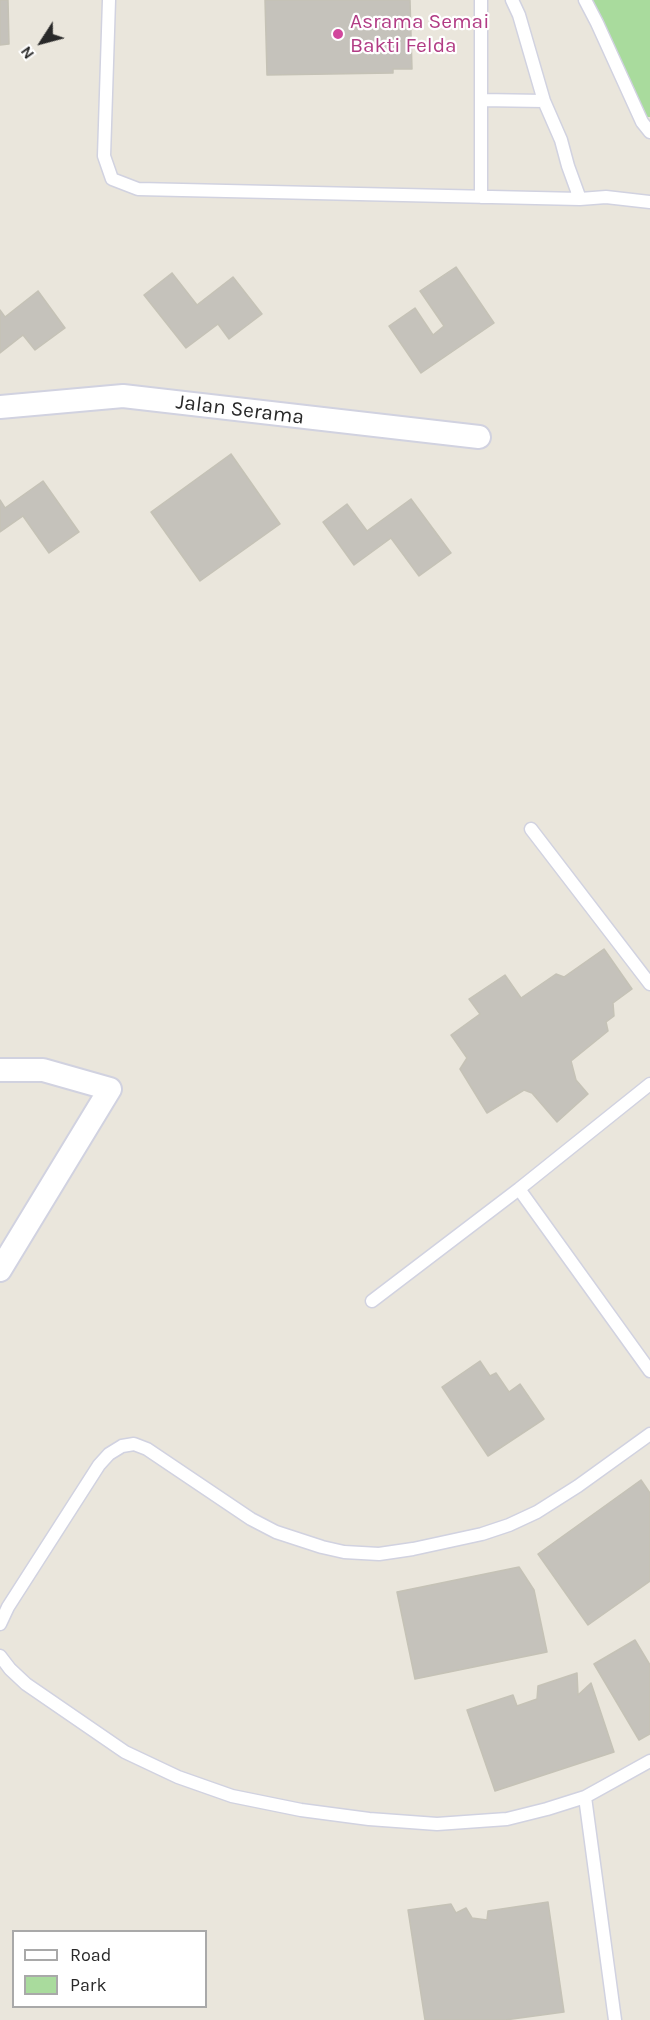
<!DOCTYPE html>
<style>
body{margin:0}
#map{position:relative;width:650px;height:2020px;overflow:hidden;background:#eae6dc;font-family:Karla,sans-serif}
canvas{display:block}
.legend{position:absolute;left:12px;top:1930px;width:195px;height:78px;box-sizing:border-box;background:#fff;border:2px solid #a9a9a9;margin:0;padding:8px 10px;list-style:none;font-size:18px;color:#292929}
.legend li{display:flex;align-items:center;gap:12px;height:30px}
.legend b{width:30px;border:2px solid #a9a9a9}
.north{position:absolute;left:12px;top:12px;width:60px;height:60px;-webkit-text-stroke:4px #fff;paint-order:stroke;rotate:234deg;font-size:16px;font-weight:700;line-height:24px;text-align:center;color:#292929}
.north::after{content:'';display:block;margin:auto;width:21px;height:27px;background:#292929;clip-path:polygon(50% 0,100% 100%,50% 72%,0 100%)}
</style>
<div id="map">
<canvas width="650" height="2020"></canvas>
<ul class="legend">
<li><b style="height:8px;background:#fff"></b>Road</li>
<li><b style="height:16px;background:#a9db9d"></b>Park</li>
</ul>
<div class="north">N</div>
</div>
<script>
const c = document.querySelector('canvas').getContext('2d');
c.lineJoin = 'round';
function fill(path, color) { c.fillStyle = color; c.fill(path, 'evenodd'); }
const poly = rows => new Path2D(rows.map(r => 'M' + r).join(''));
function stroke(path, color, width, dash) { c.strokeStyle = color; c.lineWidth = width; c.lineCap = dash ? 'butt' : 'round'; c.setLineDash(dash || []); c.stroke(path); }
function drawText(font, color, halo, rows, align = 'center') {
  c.font = font + ' Karla,sans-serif'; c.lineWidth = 4.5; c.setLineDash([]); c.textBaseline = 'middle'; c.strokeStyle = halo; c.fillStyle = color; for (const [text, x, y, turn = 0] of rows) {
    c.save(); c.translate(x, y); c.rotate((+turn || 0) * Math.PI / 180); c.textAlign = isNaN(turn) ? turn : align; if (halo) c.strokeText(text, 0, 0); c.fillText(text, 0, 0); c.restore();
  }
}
fill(poly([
 [586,0,650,0,650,117,635,117]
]), '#a9db9d');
const building = poly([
 [0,0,8,0,9,44,0,45,0,0],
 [265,0,410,0,412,69,393,69,393,73,267,75,265,0],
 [456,267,494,323,421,373,389,326,415,308,433,335,444,326,420,291,456,267],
 [172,273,197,305,233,277,262,314,229,339,218,324,186,348,144,295,172,273],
 [38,291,65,328,35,350,23,335,0,353,0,310,5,317,38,291],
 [231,454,280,524,200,581,151,512,231,454],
 [43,481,79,532,49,553,23,516,0,532,0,500,5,508,43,481],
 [411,499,451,553,419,576,391,538,354,565,323,522,347,504,367,531,411,499],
 [604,949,632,989,613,1003,614,1016,606,1022,608,1031,571,1061,576,1080,588,1094,557,1122,532,1093,524,1090,487,1113,460,1069,467,1058,451,1035,480,1014,469,999,505,975,521,998,556,974,564,977,604,949],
 [480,1361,490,1376,496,1373,509,1392,520,1384,544,1419,488,1456,442,1387,480,1361],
 [641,1480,650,1493,650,1581,588,1625,538,1554,641,1480],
 [519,1567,534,1590,547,1652,415,1679,397,1592,519,1567],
 [635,1640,650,1665,650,1734,639,1740,594,1664,635,1640],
 [577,1673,578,1695,591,1683,614,1752,495,1791,467,1710,513,1695,517,1706,537,1699,538,1686,577,1673],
 [548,1902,564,2012,505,2020,425,2020,408,1910,451,1904,456,1913,466,1908,472,1918,487,1920,488,1911,548,1902]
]);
fill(building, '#c5c2bb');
stroke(building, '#c5c2b6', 1.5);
const service = poly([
 [109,0,104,156,112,179,138,189,580,199,606,197,650,202],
 [481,0,481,197],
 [512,0,519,15,544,101,561,140,568,166,580,199],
 [585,0,597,23,642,122,650,132],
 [481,100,544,101],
 [531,829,650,984],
 [519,1189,650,1371],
 [372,1301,519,1189,650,1084],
 [0,1624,8,1607,99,1465,109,1454,122,1446,134,1444,147,1449,251,1519,276,1532,322,1547,344,1552,379,1554,413,1549,482,1534,509,1525,537,1512,578,1486,650,1434],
 [0,1656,10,1669,26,1684,125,1752,178,1777,232,1796,301,1810,369,1819,437,1824,507,1819,547,1809,585,1797,650,1761],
 [585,1797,615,2020]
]);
const minor = poly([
 [0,407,123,396,479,437],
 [0,1070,43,1070,110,1089,0,1270]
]);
stroke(service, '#d1d2e0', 15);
stroke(minor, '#d1d2e0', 26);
stroke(service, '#fff', 12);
stroke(minor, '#fff', 22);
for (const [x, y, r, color] of [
 [338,34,6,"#d1479c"]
]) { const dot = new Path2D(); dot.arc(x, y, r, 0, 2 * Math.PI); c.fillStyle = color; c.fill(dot); stroke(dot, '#fff', 2); }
drawText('21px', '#b23c85', '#fff', [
 ["Asrama Semai",350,22],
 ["Bakti Felda",350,46]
], 'left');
drawText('21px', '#292929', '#fff', [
 ["Jalan Serama",240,410,7]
]);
</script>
